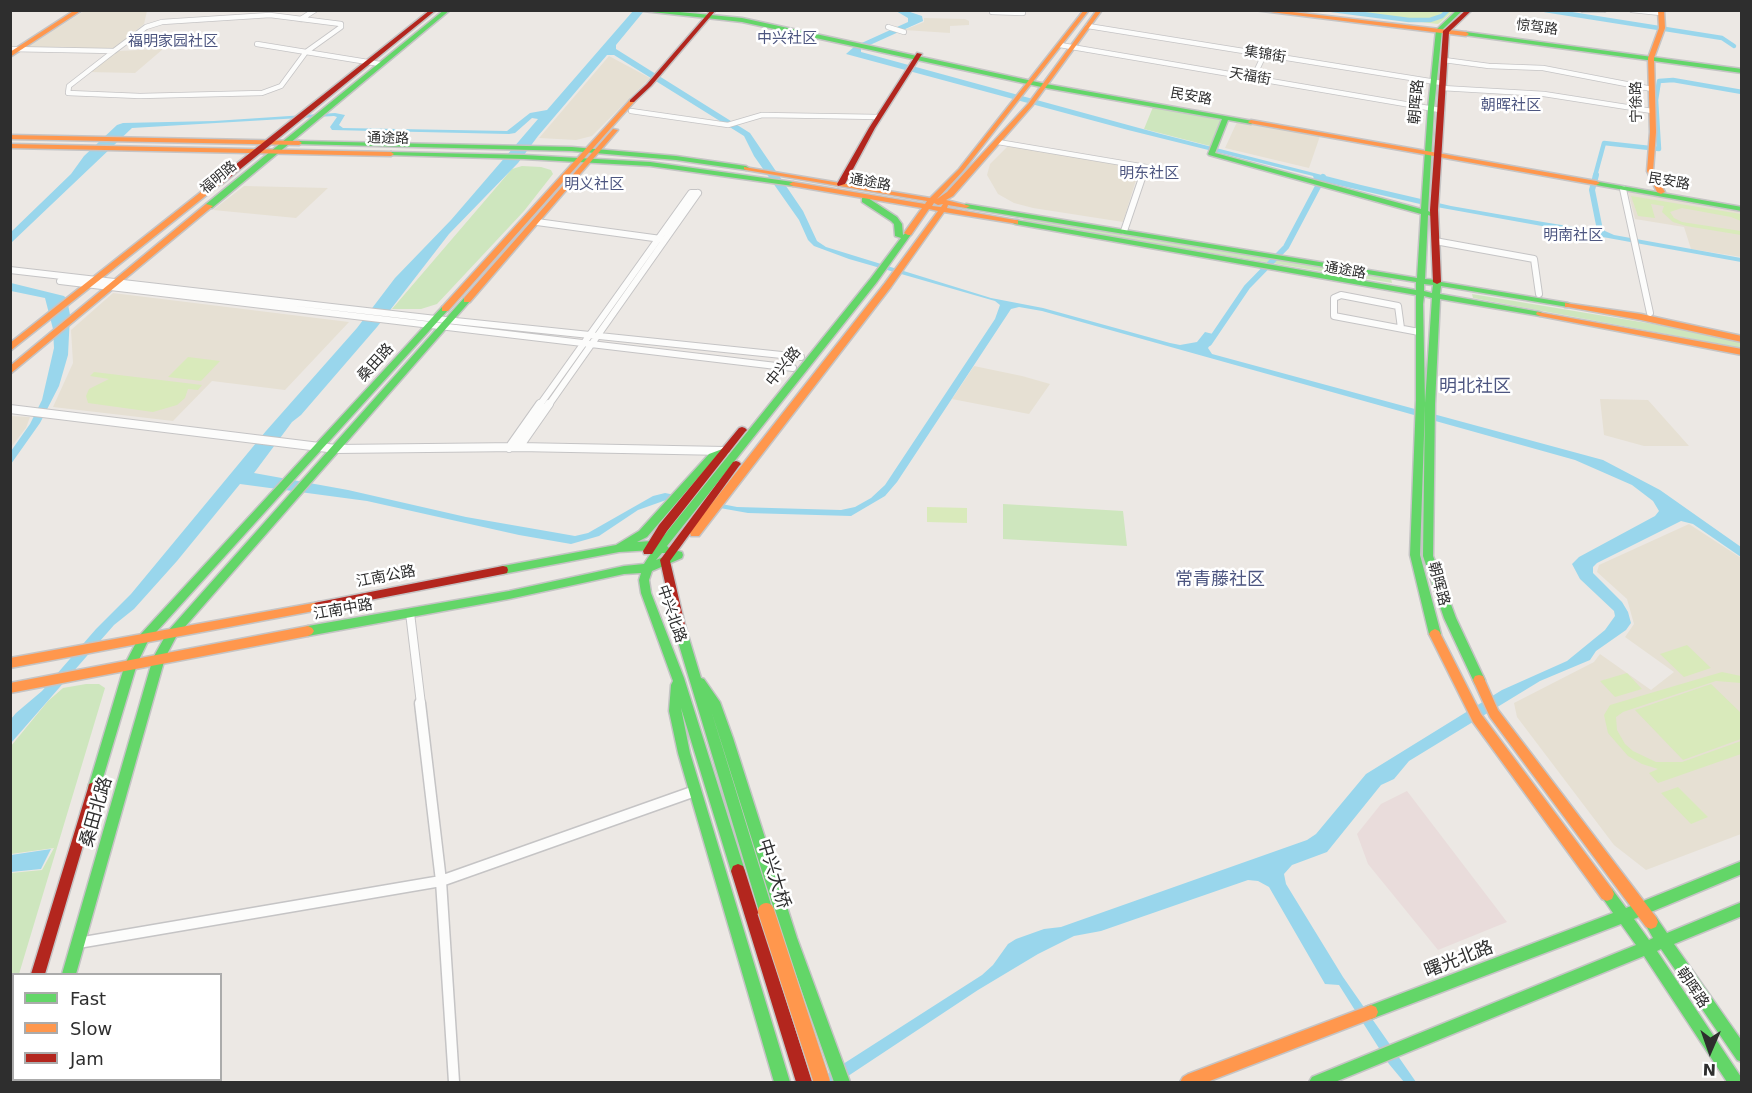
<!DOCTYPE html>
<meta charset="utf-8">
<style>
body{margin:0}
#map{position:relative;width:1752px;height:1093px;overflow:hidden;background:#ece8e4;font-family:"DejaVu Sans",sans-serif}
canvas{display:block}
.frame{position:absolute;inset:0;border:12px solid #2e2e2e;pointer-events:none}
.legend{position:absolute;left:12px;top:973px;width:210px;height:108px;box-sizing:border-box;background:#fff;border:2px solid #ababab;margin:0;padding:8px 10px;list-style:none;font-size:18px;color:#2e2e2e}
.legend li{display:flex;align-items:center;gap:12px;height:30px}
.legend b{width:30px;border:2px solid #ababab}
.north{position:absolute;left:1680px;top:1021px;width:60px;height:60px;-webkit-text-stroke:4px #fff;paint-order:stroke;rotate:182deg;font-size:16px;font-weight:700;line-height:24px;text-align:center;color:#2e2e2e}
.north::after{content:'';display:block;margin:auto;width:21px;height:27px;background:#2e2e2e;clip-path:polygon(50% 0,100% 100%,50% 72%,0 100%)}
</style>
<div id="map">
<canvas width="1752" height="1093"></canvas>
<div class="frame"></div>
<ul class="legend">
<li><b style="height:8px;background:#63d668"></b>Fast</li>
<li><b style="height:8px;background:#ff974d"></b>Slow</li>
<li><b style="height:8px;background:#b3261e"></b>Jam</li>
</ul>
<div class="north">N</div>
</div>
<script>
const c = document.querySelector('canvas').getContext('2d');
c.lineJoin = 'round';
function fill(path, color) { c.fillStyle = color; c.fill(path, 'evenodd'); }
const poly = rows => new Path2D(rows.map(r => 'M' + r).join(''));
function stroke(path, color, width, dash) { c.strokeStyle = color; c.lineWidth = width; c.lineCap = dash ? 'butt' : 'round'; c.setLineDash(dash || []); c.stroke(path); }
function drawText(font, color, halo, rows, align = 'center') {
  c.font = font + ' "DejaVu Sans","Noto Sans SC",sans-serif'; c.lineWidth = 5; c.setLineDash([]); c.textBaseline = 'middle'; c.strokeStyle = halo; c.fillStyle = color; for (const [text, x, y, turn = 0] of rows) {
    c.save(); c.translate(x, y); c.rotate((+turn || 0) * Math.PI / 180); c.textAlign = isNaN(turn) ? turn : align; if (halo) c.strokeText(text, 0, 0); c.fillText(text, 0, 0); c.restore();
  }
}
fill(poly([
 [84,11,147,11,144,24,112,50,26,48],
 [924,18,965,19,969,21,969,25,950,26,950,33,904,30,924,22],
 [163,49,135,73,88,72,118,51],
 [609,56,650,78,592,136,576,140,539,138],
 [1237,122,1320,136,1309,168,1225,148],
 [1008,146,1140,167,1123,222,1033,208,1014,203,998,194,987,175,990,164],
 [244,186,328,188,296,218,213,210],
 [1628,192,1741,211,1741,257,1691,249,1684,227,1635,219],
 [113,293,349,322,285,390,212,381,173,421,53,407,73,363,71,330],
 [974,366,1022,376,1050,384,1029,414,952,399],
 [1600,399,1648,400,1689,446,1644,446,1604,435],
 [11,416,30,417,26,428,11,447],
 [1689,524,1741,558,1741,834,1646,870,1614,845,1517,717,1514,703,1594,662,1600,654,1651,690,1674,672,1625,637,1634,624,1627,599,1597,572,1599,565]
]), '#e6e0d3');
fill(poly([
 [1407,791,1507,922,1438,950,1368,864,1357,834,1381,804]
]), '#e9dcdb');
fill(poly([
 [1153,107,1221,120,1210,146,1144,129],
 [522,166,541,167,551,170,553,174,524,211,437,304,421,309,392,309,512,169],
 [1026,217,1391,278,1392,283,1025,222,1023,219],
 [1472,294,1671,327,1741,342,1741,348,1473,298],
 [1003,504,1123,511,1127,546,1003,539],
 [86,684,99,684,105,688,19,974,14,974,13,992,11,1002,11,873,42,870,54,848,11,854,11,746,48,701,63,688]
]), '#cee6be');
fill(poly([
 [1331,11,1454,11,1438,24],
 [1631,196,1741,214,1741,221,1731,217,1682,208,1670,212,1674,218,1682,222,1741,231,1741,235,1686,226,1673,222,1662,212,1664,206,1651,204,1655,218,1638,216],
 [188,357,220,361,201,381,168,377],
 [94,372,202,385,198,390,188,389,185,398,177,405,153,412,88,403,86,396,89,389,109,379,90,376],
 [927,507,967,508,967,523,927,522],
 [1687,645,1711,668,1684,677,1660,654],
 [1722,672,1741,676,1741,683,1716,681,1623,712,1616,717,1617,730,1625,744,1633,751,1656,762,1682,762,1741,741,1741,754,1658,783,1649,773,1658,769,1642,764,1628,756,1608,733,1604,715,1610,705],
 [1627,673,1642,689,1615,697,1600,681],
 [1711,684,1741,713,1741,739,1683,760,1635,710],
 [1678,787,1708,817,1691,824,1661,793]
]), '#d9eabb');
fill(poly([
 [633,11,644,11,616,45,616,49,750,133,803,211,817,241,826,247,991,298,1043,308,1170,343,1180,345,1197,342,1205,332,1217,335,1208,348,1212,354,1603,460,1660,490,1741,547,1741,557,1693,524,1681,521,1597,563,1593,567,1593,573,1622,602,1628,612,1631,623,1626,630,1596,651,1590,660,1540,681,1409,761,1394,779,1381,785,1327,852,1292,865,1284,874,1286,884,1343,977,1416,1082,1404,1082,1389,1064,1339,985,1325,984,1269,887,1258,881,1248,880,1101,931,1074,936,1038,954,978,990,839,1082,815,1082,982,975,993,965,1008,944,1016,939,1044,929,1061,927,1307,840,1316,834,1366,774,1502,690,1567,661,1605,630,1615,616,1614,611,1580,579,1572,564,1579,557,1655,516,1659,511,1653,501,1632,485,1575,460,1042,311,1019,307,1011,309,897,482,885,496,851,516,748,513,669,499,638,510,599,536,571,544,519,535,367,501,240,484,177,561,134,609,114,625,11,743,11,719,16,713,42,691,96,629,131,594,266,431,357,328,395,278,451,220,538,119,532,118,515,133,509,134,332,130,330,127,337,117,334,116,132,128,11,243,11,232,71,174,84,156,117,125,123,123,214,121,335,113,345,115,339,125,343,128,507,131,530,113,547,110],
 [607,55,614,55,744,136,754,156,799,220,808,240,814,246,849,259,995,301,1000,305,995,319,885,485,871,498,855,507,841,510,737,507,665,493,653,496,588,533,575,536,466,517,348,490,254,473,292,422,301,415,377,327,449,234,518,163,538,136],
 [896,11,907,11,922,16,923,21,861,49,861,52,1161,134,1361,185,1451,206,1543,222,1592,230,1597,228,1596,225,1602,226,1605,231,1614,235,1741,258,1741,262,1420,204,1325,182,1314,179,1313,176,1128,130,846,54,855,46,908,22,908,18],
 [11,283,64,296,67,299,70,315,68,355,59,386,40,423,11,464,11,451,30,424,42,400,54,348,53,329,45,298,11,291],
 [51,849,41,869,11,872,11,855]
]), '#99d6ec');
stroke(poly([
 [1332,10,1409,20,1430,20,1442,16,1448,10],
 [1545,10,1722,38,1734,46],
 [1595,176,1604,143,1659,149,1656,100,1659,81,1673,80,1742,92]
]), '#99d6ec', 4.5);
stroke(poly([
 [1596,175,1592,190,1601,235],
 [1209,343,1247,287,1286,247,1323,177]
]), '#99d6ec', 6);
const streetFar3 = poly([
 [1583,10,1604,10],
 [1632,10,1661,13],
 [992,12,1023,13],
 [301,19,315,10],
 [1088,26,1442,83],
 [888,27,904,32],
 [1060,45,1440,110],
 [10,49,114,51,146,27,162,22,270,15,341,24,341,27,306,52,380,64],
 [114,51,69,86,68,93,140,96,262,93,281,86,306,52,257,44],
 [1444,60,1489,66,1543,68,1652,89],
 [1253,78,1264,55],
 [1442,88,1544,94,1652,111],
 [631,111,728,125,762,115,879,117],
 [998,142,1146,167,1143,176]
]);
const streetFar2 = poly([
 [1623,189,1650,313],
 [537,222,661,239],
 [1124,231,1143,175],
 [1435,241,1534,259,1539,294],
 [10,270,436,319,801,357],
 [60,281,793,368],
 [1401,328,1398,306,1341,295,1334,298,1334,316,1419,332],
 [539,406,691,193,698,193],
 [548,406,698,193]
]);
const streetFar1 = poly([
 [10,409,336,449,519,447,725,451],
 [519,447,549,404],
 [509,448,540,404],
 [410,613,421,704]
]);
const street = poly([
 [420,703,441,881,454,1082],
 [78,943,441,881,695,791]
]);
const fast = poly([
 [444,10,450,10,212,208,206,208,206,204,444,10],
 [634,10,659,10,742,18,1046,84,1253,121,1254,122,1251,124,1228,120,1215,153,1421,209,1428,108,1436,30,1457,10,1463,10,1442,30,1434,108,1428,211,1435,214,1431,216,1428,215,1425,279,1437,280,1441,282,1568,303,1572,305,1568,307,1441,286,1440,294,1540,312,1544,314,1540,316,1440,299,1435,404,1433,556,1456,618,1485,680,1483,684,1479,685,1475,684,1473,680,1444,618,1423,556,1425,405,1420,555,1441,634,1439,637,1435,639,1431,637,1429,634,1410,555,1416,400,1416,295,1015,224,1011,222,1015,220,1416,290,1416,282,966,208,962,206,966,204,1417,278,1421,214,1209,155,1208,154,1222,119,1046,88,742,22,634,10],
 [1424,284,1433,285,1432,293,1424,291,1424,284],
 [1424,296,1432,298,1425,403,1423,304,1424,296],
 [1466,32,1742,69,1742,73,1464,35,1463,34,1466,32],
 [299,141,572,147,676,156,746,166,749,168,746,170,676,160,572,151,297,144,296,143,299,141],
 [391,152,524,155,650,162,793,182,797,184,793,186,650,166,524,159,389,155,388,154,391,152],
 [1593,181,1742,207,1742,211,1596,185,1592,183,1593,181],
 [862,198,868,198,897,217,902,224,903,235,908,231,912,233,877,282,667,546,671,550,670,553,662,553,656,560,678,551,682,552,683,555,682,558,652,571,649,580,651,593,684,678,745,871,743,876,738,878,733,876,731,871,681,708,690,753,790,1082,774,1082,678,753,669,711,671,685,673,681,641,593,639,580,641,573,624,574,509,599,308,636,304,634,302,631,304,628,308,626,509,591,624,566,644,564,653,550,619,552,503,574,499,573,498,570,499,567,503,566,616,545,639,531,709,454,725,448,728,449,730,451,728,453,715,458,647,537,637,542,651,541,658,543,871,278,901,238,895,236,894,224,891,221,862,202,862,198],
 [464,298,467,298,471,300,176,637,165,658,76,974,62,974,153,658,168,631,464,298],
 [442,307,445,307,449,309,148,641,137,664,100,788,99,792,94,794,89,792,88,788,125,664,140,635,442,307],
 [679,620,683,622,685,625,701,678,704,679,720,702,733,738,797,938,850,1082,834,1082,783,938,711,710,773,911,771,916,766,918,761,916,759,911,673,625,675,622,679,620],
 [1742,861,1742,874,1634,919,1649,940,1653,938,1644,922,1646,917,1651,915,1656,917,1667,933,1742,902,1742,916,1674,944,1742,1041,1742,1062,1737,1060,1661,949,1657,951,1741,1077,1742,1082,1727,1082,1644,956,1335,1082,1309,1082,1312,1077,1636,945,1621,924,1371,1019,1366,1017,1364,1012,1366,1007,1613,913,1600,894,1602,889,1607,887,1612,889,1626,908,1742,861],
 [32,1080,48,1080,47,1082,31,1082,32,1080]
]);
const slow = poly([
 [75,10,82,10,10,57,10,52,75,10],
 [1084,10,1089,10,963,171,937,199,947,192,1028,104,1097,10,1102,10,1032,106,953,196,946,200,970,206,966,208,948,205,947,208,1015,220,1018,220,1018,224,944,212,891,287,699,536,691,536,690,533,691,530,885,283,938,211,929,209,911,235,908,235,904,233,922,208,793,186,789,184,793,182,925,204,927,201,746,170,744,169,744,167,930,198,959,169,1084,10],
 [934,203,938,205,943,204,941,207,932,206,934,203],
 [1254,10,1275,10,1466,32,1469,34,1466,36,1254,10],
 [1658,10,1664,10,1665,28,1654,58,1656,132,1653,171,1665,192,1661,194,1657,192,1647,171,1650,132,1648,58,1659,28,1658,10],
 [630,100,635,101,448,311,442,311,442,307,630,100],
 [1251,120,1596,181,1600,183,1596,185,1249,123,1248,122,1251,120],
 [613,129,618,130,470,302,464,302,464,298,613,129],
 [10,135,299,141,302,143,299,145,10,139,10,135],
 [10,144,391,152,394,154,391,156,10,148,10,144],
 [216,180,223,182,10,351,10,343,216,180],
 [206,204,213,206,10,374,10,366,206,204],
 [1565,303,1641,314,1742,336,1742,342,1641,320,1568,307,1565,307,1565,303],
 [1537,312,1742,349,1742,355,1540,316,1536,314,1537,312],
 [319,602,323,603,325,606,323,609,319,610,10,668,10,658,319,602],
 [308,626,312,628,314,631,312,634,308,636,10,693,10,683,308,626],
 [1435,629,1439,631,1481,714,1612,889,1614,894,1612,899,1607,901,1602,899,1473,722,1429,634,1431,631,1435,629],
 [1479,675,1483,676,1498,710,1656,917,1658,922,1656,927,1651,929,1646,927,1490,717,1473,680,1475,676,1479,675],
 [1371,1005,1376,1007,1378,1012,1376,1017,1371,1019,1207,1082,1180,1082,1183,1077,1188,1074,1371,1005],
 [14,1051,14,1074,10,1075,10,1052,14,1051]
]);
const jam = poly([
 [430,10,436,10,222,184,216,184,216,180,430,10],
 [711,10,716,10,651,86,634,102,630,102,630,100,647,84,711,10],
 [1466,10,1472,10,1449,32,1438,210,1441,282,1437,284,1433,282,1430,210,1443,31,1466,10],
 [917,53,922,54,875,128,845,184,838,186,837,184,869,128,917,53],
 [742,427,745,428,747,430,745,432,667,531,652,554,644,554,643,551,659,525,739,428,742,427],
 [736,461,739,462,741,464,739,466,670,561,685,625,683,628,679,630,675,628,660,560,733,462,736,461],
 [503,566,507,567,508,570,507,573,503,574,319,610,315,609,313,606,315,603,319,602,503,566],
 [94,782,99,784,100,788,45,974,31,974,88,788,89,784,94,782],
 [738,864,743,866,745,871,812,1082,796,1082,731,871,733,866,738,864]
]);
stroke(streetFar3, '#c5c4c5', 6);
stroke(streetFar2, '#c5c4c5', 8);
stroke(streetFar1, '#c5c4c5', 10);
stroke(street, '#c5c4c5', 13);
stroke(fast, '#c5c4c5', 3);
stroke(slow, '#c5c4c5', 3);
stroke(jam, '#c5c4c5', 3);
stroke(streetFar3, '#fcfcfb', 4.5);
stroke(streetFar2, '#fcfcfb', 6);
stroke(streetFar1, '#fcfcfb', 8);
stroke(street, '#fcfcfb', 10);
fill(fast, '#63d668');
fill(slow, '#ff974d');
fill(jam, '#b3261e');
const slowBridge = poly([
 [766,911,822,1082]
]);
stroke(slowBridge, '#c6c5c4', 18, []);
stroke(slowBridge, '#ff974d', 16);
drawText('14px', '#2e2e2e', '#fff', [
 ["惊驾路",1537,28,7],
 ["集锦街",1265,55,9],
 ["天福街",1250,77,10],
 ["民安路",1191,97,10],
 ["宁徐路",1637,102,-91],
 ["通途路",388,139,1],
 ["福明路",219,178,-40],
 ["民安路",1669,182,10],
 ["通途路",870,183,10],
 ["通途路",1345,271,10]
]);
drawText('15px', '#4d5680', '#fff', [
 ["中兴社区",787,39],
 ["福明家园社区",173,42],
 ["朝晖社区",1511,106],
 ["明东社区",1149,174],
 ["明义社区",594,185],
 ["明南社区",1573,236]
]);
drawText('15px', '#2e2e2e', '#fff', [
 ["朝晖路",1417,102,-85],
 ["桑田路",376,363,-48],
 ["中兴路",784,367,-51],
 ["江南公路",386,577,-11],
 ["朝晖路",1438,584,75],
 ["江南中路",343,610,-10],
 ["中兴北路",671,614,71],
 ["朝晖路",1692,988,56]
]);
drawText('18px', '#4d5680', '#fff', [
 ["明北社区",1475,387],
 ["常青藤社区",1220,580]
]);
drawText('18px', '#2e2e2e', '#fff', [
 ["桑田北路",97,812,-74],
 ["中兴大桥",773,874,73],
 ["曙光北路",1459,960,-21]
]);
</script>
